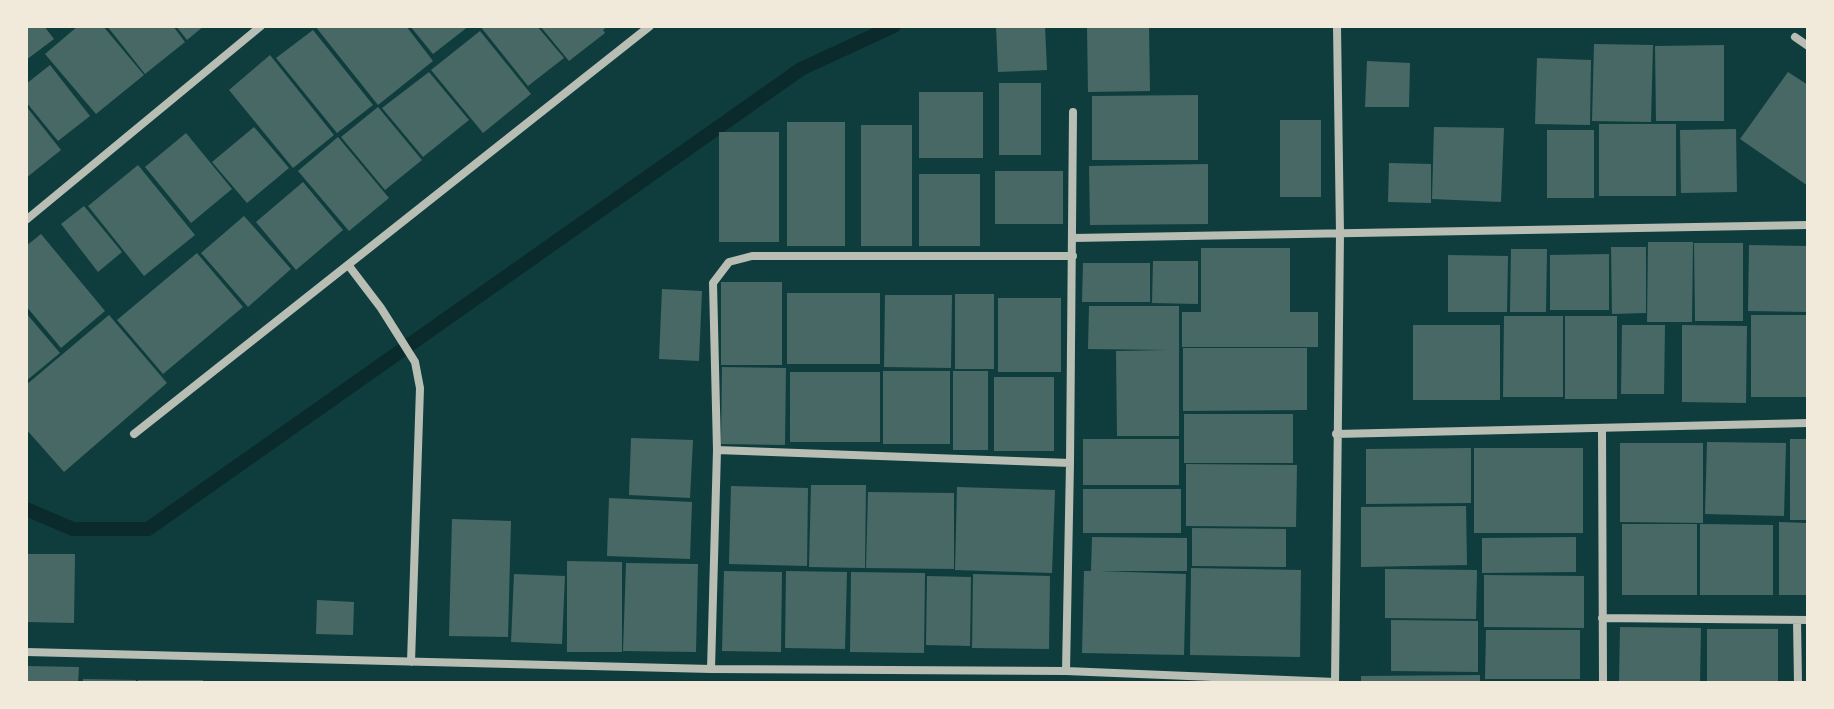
<!DOCTYPE html>
<style>
body{margin:0}
#map{position:relative;width:1834px;height:709px;overflow:hidden;background:#0f3d3e;font-family:"PT Sans Narrow",sans-serif}
canvas{display:block}
.frame{position:absolute;inset:0;border:28px solid #f1e9da;pointer-events:none}
</style>
<div id="map">
<canvas width="1834" height="709"></canvas>
<div class="frame"></div>
</div>
<script>
const c = document.querySelector('canvas').getContext('2d');
c.lineJoin = 'round';
const poly = rows => new Path2D(rows.map(r => 'M' + r).join(''));
function stroke(path, color, width, dash) { c.strokeStyle = color; c.lineWidth = width; c.lineCap = dash ? 'butt' : 'round'; c.setLineDash(dash || []); c.stroke(path); }
function fill(path, color) { c.fillStyle = color; c.fill(path, 'evenodd'); }
stroke(poly([
 [26,509,73,529,148,529,801,69,894,26]
]), '#0a2a2b', 14);
fill(poly([
 [26,26,44,26,54,39,26,60],
 [78,26,103,26,144,75,96,114,45,54],
 [107,26,173,26,185,42,145,74],
 [176,26,204,26,187,40],
 [315,26,406,26,433,61,378,105],
 [410,26,469,26,433,54],
 [480,26,537,26,564,58,528,86],
 [540,26,608,26,603,30,605,33,569,61],
 [996,26,1045,26,1047,70,998,72],
 [1087,26,1149,26,1150,91,1088,92],
 [313,30,373,105,337,133,276,58],
 [480,31,531,94,483,133,431,70],
 [1594,44,1653,45,1651,122,1592,121],
 [1724,45,1724,121,1656,121,1655,46],
 [270,55,334,135,293,168,229,90],
 [1537,58,1591,60,1590,125,1535,124],
 [1367,61,1410,63,1409,107,1365,107],
 [50,65,90,116,58,141,26,102,26,84],
 [429,72,469,120,423,157,382,108],
 [1788,72,1808,85,1808,186,1740,139],
 [999,83,1041,83,1041,155,999,155],
 [919,92,983,92,983,158,919,158],
 [1198,95,1198,160,1092,160,1092,96],
 [26,106,61,150,26,178],
 [378,107,422,160,385,190,341,137],
 [1280,120,1321,120,1321,197,1280,197],
 [787,122,845,122,845,246,787,246],
 [1599,124,1676,124,1676,196,1599,196],
 [861,125,912,125,912,246,861,246],
 [254,127,289,168,247,203,212,162],
 [1434,127,1504,128,1501,202,1432,199],
 [1736,129,1737,192,1681,193,1680,130],
 [1547,130,1594,130,1594,198,1547,198],
 [719,132,779,132,779,242,719,242],
 [186,133,232,189,191,223,145,167],
 [338,137,389,198,349,231,298,171],
 [1389,163,1431,164,1431,203,1388,202],
 [1208,164,1208,224,1090,225,1089,166],
 [138,165,195,235,144,276,88,206],
 [995,171,1063,171,1063,224,995,224],
 [919,174,980,174,980,246,919,246],
 [303,182,343,230,296,270,256,222],
 [84,206,122,252,98,272,61,224],
 [244,216,291,269,248,307,201,253],
 [41,234,105,311,61,348,26,306,26,246],
 [1648,242,1693,242,1692,322,1647,322],
 [1694,243,1743,243,1743,321,1695,321],
 [1749,245,1808,246,1808,312,1748,311],
 [1611,247,1646,247,1646,313,1612,314],
 [1201,248,1290,248,1290,312,1318,312,1318,347,1182,347,1182,312,1201,312],
 [1511,249,1547,249,1546,312,1510,312],
 [197,253,243,307,163,374,117,320],
 [1609,254,1609,310,1550,310,1550,255],
 [1448,255,1508,256,1507,312,1448,312],
 [1153,261,1198,261,1198,304,1152,303],
 [1083,263,1150,263,1150,302,1082,302],
 [721,282,782,282,782,365,721,365],
 [662,289,702,291,699,361,659,359],
 [787,293,880,293,880,364,787,364],
 [955,294,994,294,994,369,955,369],
 [885,295,952,295,951,368,884,367],
 [998,298,1061,298,1061,372,998,372],
 [1089,306,1179,306,1179,436,1117,436,1116,351,1167,350,1088,349],
 [26,313,60,353,26,381],
 [109,315,167,383,64,472,26,429,26,385],
 [1751,315,1808,315,1808,397,1751,397],
 [1504,316,1563,316,1563,397,1503,397],
 [1565,316,1617,316,1617,399,1565,399],
 [1413,325,1500,325,1500,400,1413,400],
 [1622,325,1665,325,1664,394,1621,394],
 [1682,325,1747,326,1746,403,1682,402],
 [1183,348,1307,348,1307,410,1183,411],
 [722,367,786,368,785,445,721,444],
 [883,371,950,371,950,444,883,444],
 [953,371,988,371,988,450,953,450],
 [790,372,880,372,880,442,790,442],
 [994,377,1054,377,1054,451,994,451],
 [1184,414,1293,414,1293,463,1184,463],
 [631,438,693,440,690,498,629,495],
 [1083,439,1179,439,1179,485,1083,485],
 [1790,439,1808,439,1808,520,1790,520],
 [1707,442,1786,443,1784,516,1705,514],
 [1620,443,1703,443,1703,523,1620,522],
 [1471,448,1471,503,1366,504,1366,449],
 [1474,448,1583,448,1583,533,1474,533],
 [1186,464,1297,465,1296,527,1186,526],
 [811,485,866,485,865,568,809,567],
 [731,486,808,488,807,566,729,564],
 [957,487,1055,490,1052,573,955,570],
 [1083,489,1181,489,1181,533,1083,533],
 [868,492,954,493,954,569,866,568],
 [609,498,692,502,690,559,607,556],
 [1466,506,1467,565,1361,567,1361,507],
 [452,519,511,521,508,637,449,636],
 [1779,522,1808,523,1808,595,1779,595],
 [1622,524,1697,524,1697,595,1622,595],
 [1700,524,1773,525,1773,595,1700,595],
 [1192,528,1286,529,1286,567,1192,566],
 [1092,537,1187,538,1187,571,1100,571,1186,574,1184,655,1082,653,1084,571,1091,571],
 [1576,537,1576,572,1482,573,1482,538],
 [26,554,75,554,74,623,26,622],
 [567,561,622,562,622,652,567,652],
 [626,563,698,564,696,652,623,651],
 [1191,568,1301,570,1300,657,1190,655],
 [1385,569,1477,570,1476,619,1385,618],
 [724,571,782,572,781,652,722,651],
 [786,571,847,572,845,649,785,648],
 [851,572,925,573,924,653,850,652],
 [514,574,565,576,562,644,511,642],
 [973,574,1050,576,1049,649,972,648],
 [1484,575,1584,576,1584,628,1484,627],
 [927,576,971,577,970,646,926,645],
 [317,600,354,602,353,635,316,634],
 [1391,620,1478,621,1478,672,1391,671],
 [1620,627,1701,628,1700,683,1619,683],
 [1707,629,1778,629,1778,683,1707,683],
 [1486,630,1580,630,1580,679,1485,679],
 [26,666,79,667,78,683,26,683],
 [1480,675,1480,683,1361,683,1361,676],
 [83,679,136,680,136,683,83,683],
 [138,680,203,680,203,683,138,683]
]), '#486865');
stroke(poly([
 [1795,37,1808,46],
 [26,220,261,26],
 [1073,238,1808,225],
 [349,266,381,308,415,362,420,388,411,662],
 [1602,428,1603,683],
 [134,434,650,26],
 [1336,434,1808,423],
 [717,450,1070,463],
 [1602,618,1808,620],
 [1797,620,1798,683],
 [26,652,711,669,1066,671,1335,682],
 [711,669,717,450,713,283,729,262,752,256,1073,256],
 [1066,671,1070,463,1073,112],
 [1335,683,1340,234,1337,26]
]), '#b8beb3', 8);
</script>
